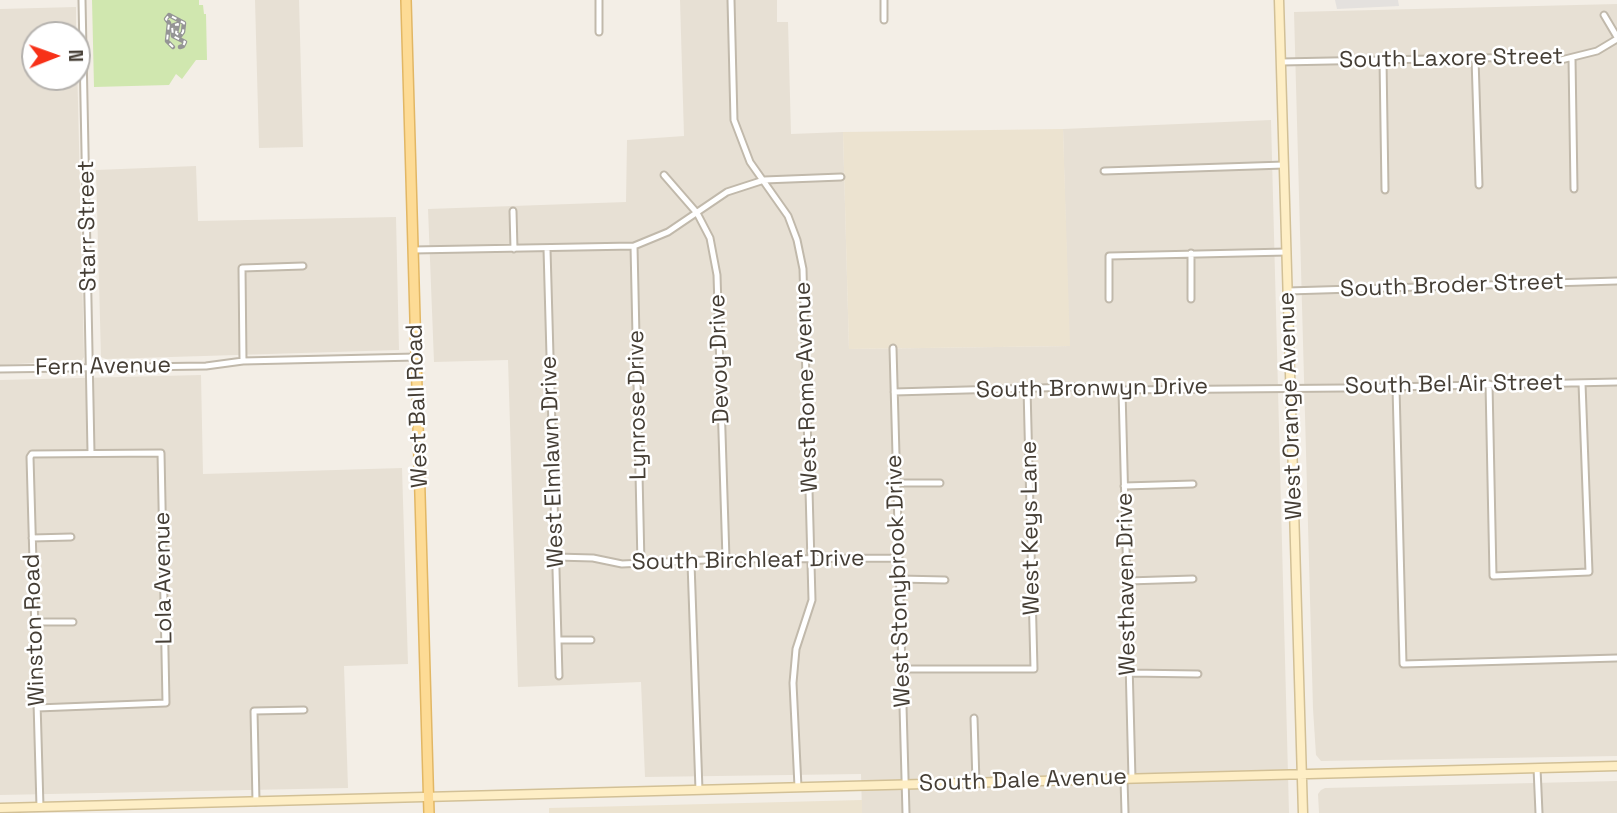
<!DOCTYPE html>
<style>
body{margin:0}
#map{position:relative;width:1617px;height:813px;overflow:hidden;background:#f3eee6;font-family:"Space Grotesk",sans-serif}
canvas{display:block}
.north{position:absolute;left:21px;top:21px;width:70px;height:70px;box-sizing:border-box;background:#fff;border:2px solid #b5b2ae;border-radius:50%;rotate:89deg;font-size:19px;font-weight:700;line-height:28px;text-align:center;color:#453e35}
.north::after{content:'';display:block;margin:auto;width:24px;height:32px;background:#f73118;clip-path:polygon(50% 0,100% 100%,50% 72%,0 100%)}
</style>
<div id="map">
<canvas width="1617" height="813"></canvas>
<div class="north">N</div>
</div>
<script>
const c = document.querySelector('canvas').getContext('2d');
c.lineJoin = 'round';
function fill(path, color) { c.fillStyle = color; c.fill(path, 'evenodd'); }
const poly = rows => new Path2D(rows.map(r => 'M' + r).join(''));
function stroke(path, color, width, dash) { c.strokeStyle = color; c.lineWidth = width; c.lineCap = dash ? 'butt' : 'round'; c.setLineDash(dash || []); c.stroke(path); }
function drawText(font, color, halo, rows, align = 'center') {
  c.font = font + ' "Space Grotesk",sans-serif'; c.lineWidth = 5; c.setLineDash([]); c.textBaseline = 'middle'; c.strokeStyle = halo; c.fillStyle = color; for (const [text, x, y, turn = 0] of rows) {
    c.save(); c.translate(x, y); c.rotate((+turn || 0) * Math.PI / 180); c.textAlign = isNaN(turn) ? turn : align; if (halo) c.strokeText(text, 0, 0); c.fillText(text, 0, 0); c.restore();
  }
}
fill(poly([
 [255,0,299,0,303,147,259,148],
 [680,0,777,0,777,22,788,22,791,134,843,132,849,349,1069,346,1063,129,1271,120,1289,813,862,813,861,774,645,777,641,682,518,687,508,360,434,362,428,209,626,202,627,140,684,136],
 [1617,4,1617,756,1321,761,1316,755,1313,709,1294,12],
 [76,7,76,35,35,35,35,77,77,77,77,60,84,357,82,360,0,365,0,9],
 [196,166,198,221,396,217,399,350,106,359,101,357,96,170],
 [201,375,203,474,402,468,408,664,344,666,348,788,0,795,0,380],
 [1617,781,1617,813,1319,813,1318,794,1321,790,1325,788]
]), '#e7e0d4');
fill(poly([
 [1063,129,1070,346,849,349,843,132],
 [862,800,862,813,549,813,549,808]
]), '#ece3d0');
fill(poly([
 [92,0,199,0,199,5,203,5,204,14,206,14,207,60,196,60,182,79,176,74,169,85,94,87]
]), '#d0e7af');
fill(poly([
 [1335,0,1398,0,1399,6,1337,9]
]), '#e4e1de');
const street = poly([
 [82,0,91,452],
 [599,0,599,32],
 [731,0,734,120,750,162,788,216,797,240,803,269,812,600,796,649,793,683,798,787],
 [1604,15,1617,37],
 [884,20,884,0],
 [1475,58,1479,185],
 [1572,58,1574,189],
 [1383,60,1385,190],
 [1281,62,1530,57,1561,60,1597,51,1617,39],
 [1104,171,1284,165],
 [664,175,697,213,710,238,717,275,726,559],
 [513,211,514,249],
 [634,246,641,564],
 [547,249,559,676],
 [413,250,634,246,668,232,727,192,764,180,841,177],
 [1191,253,1191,299],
 [1288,291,1617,281],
 [1109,299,1109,256,1287,252],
 [893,348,906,813],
 [243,361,242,268,303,266],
 [0,369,206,366,243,361,416,357],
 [1489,384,1493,576,1589,572,1582,383],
 [1396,387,1403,664,1617,658],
 [1122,390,1132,779],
 [894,392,1075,387,1122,390,1344,388,1617,382],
 [897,483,940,483],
 [1124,486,1193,484],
 [32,538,71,537],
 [556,557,593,558,622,564,726,559,899,558],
 [691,563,699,790],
 [899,579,945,580],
 [1127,581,1193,579],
 [35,622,73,622],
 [558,640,591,640],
 [902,669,1034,669,1027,388],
 [1129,673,1198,674],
 [37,708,166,703,161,453,32,454,30,457,40,807],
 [974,718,976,783],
 [1537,768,1539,813],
 [1124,779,1125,813],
 [256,802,254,711,304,710]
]);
const secondary = poly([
 [1279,0,1303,813],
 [0,808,1617,766]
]);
const primary = poly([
 [406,0,429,813]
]);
stroke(street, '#c1b9ab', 9);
stroke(secondary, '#d2c096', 11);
stroke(primary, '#e2b764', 12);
stroke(street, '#fff', 5);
stroke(secondary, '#feeec5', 8);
stroke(primary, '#fddb95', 9);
const rail = poly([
 [173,47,167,41,169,23,166,19,169,15,184,23,183,32,180,36,176,33,178,24,172,26,173,36,185,42,183,46,180,47]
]);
stroke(rail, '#959595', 4.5);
stroke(rail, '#fff', 2, [5]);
drawText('23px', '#453e35', '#fff', [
 ["South Laxore Street",1451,59,-1],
 ["Starr Street",88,226,-91],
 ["South Broder Street",1452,286,-2],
 ["Devoy Drive",720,359,-92],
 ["Fern Avenue",103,367,-1],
 ["South Bel Air Street",1454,385,-1],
 ["West Rome Avenue",807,387,-92],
 ["South Bronwyn Drive",1092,389,-1],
 ["Lynrose Drive",638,405,-91],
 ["West Ball Road",418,406,-92],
 ["West Orange Avenue",1291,406,-92],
 ["West Elmlawn Drive",553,462,-92],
 ["West Keys Lane",1031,528,-91],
 ["South Birchleaf Drive",748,561,-1],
 ["Lola Avenue",164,578,-91],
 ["West Stonybrook Drive",899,581,-92],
 ["Westhaven Drive",1127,584,-91],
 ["Winston Road",35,630,-92],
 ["South Dale Avenue",1023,781,-2]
]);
</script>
